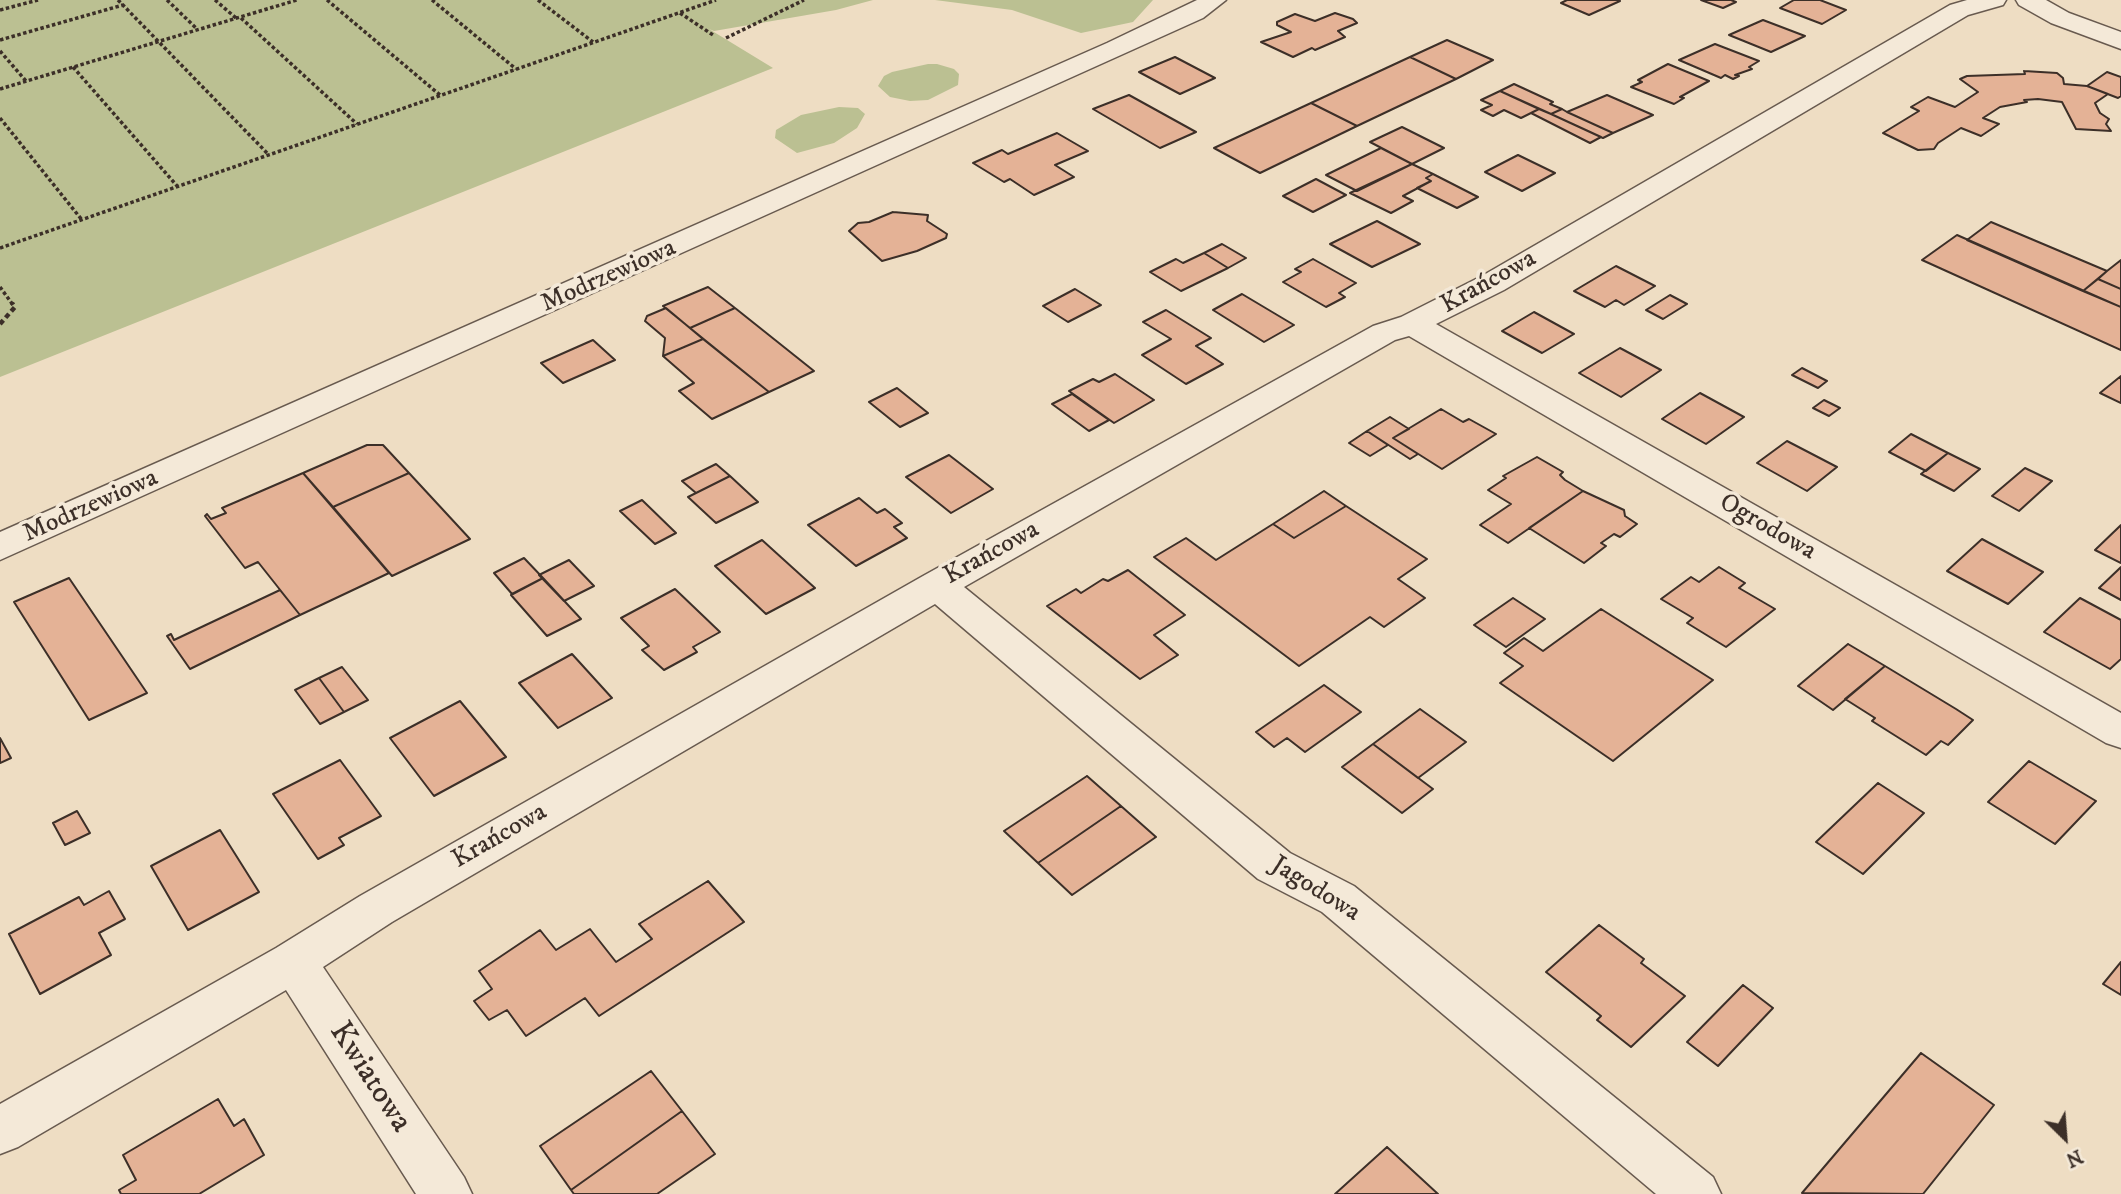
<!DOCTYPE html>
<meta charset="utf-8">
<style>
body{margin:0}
#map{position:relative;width:2121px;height:1194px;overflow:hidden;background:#eeddc3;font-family:"IM FELL DW Pica",serif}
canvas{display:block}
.north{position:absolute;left:2030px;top:1103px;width:70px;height:70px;-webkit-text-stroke:5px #f4e9d8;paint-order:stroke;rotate:155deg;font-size:19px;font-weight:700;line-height:28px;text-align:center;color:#3c2f28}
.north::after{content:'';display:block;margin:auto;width:24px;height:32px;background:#3c2f28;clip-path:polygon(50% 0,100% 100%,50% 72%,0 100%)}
</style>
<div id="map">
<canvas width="2121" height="1194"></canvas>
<div class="north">N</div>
</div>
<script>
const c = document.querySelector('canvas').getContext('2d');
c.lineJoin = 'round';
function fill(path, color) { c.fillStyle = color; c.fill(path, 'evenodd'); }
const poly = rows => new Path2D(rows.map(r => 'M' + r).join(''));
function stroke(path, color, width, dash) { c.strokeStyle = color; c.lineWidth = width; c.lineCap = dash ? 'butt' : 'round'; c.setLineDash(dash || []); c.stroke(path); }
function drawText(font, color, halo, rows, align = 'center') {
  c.font = font + ' "IM FELL DW Pica",serif'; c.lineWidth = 7; c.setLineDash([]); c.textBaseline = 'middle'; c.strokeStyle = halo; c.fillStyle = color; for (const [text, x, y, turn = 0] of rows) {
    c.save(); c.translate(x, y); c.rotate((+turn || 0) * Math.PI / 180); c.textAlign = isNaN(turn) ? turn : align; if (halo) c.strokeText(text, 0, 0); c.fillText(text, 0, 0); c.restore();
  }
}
fill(poly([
 [0,0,873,0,836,10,714,31,709,29,773,68,0,377],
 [935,0,1153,0,1133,22,1081,33,1012,10],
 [928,64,937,64,954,69,959,74,958,85,928,100,910,101,890,97,878,86,884,76,892,72],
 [839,107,858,108,865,114,857,128,834,143,797,153,775,138,776,130,801,115]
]), '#bbc092');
const building = poly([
 [1567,0,1619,0,1620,1,1589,15,1561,3,1567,0],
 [1701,0,1731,0,1736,2,1723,8,1701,0],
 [1794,0,1820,0,1846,10,1822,24,1780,8,1794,0],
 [1335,13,1353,19,1357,23,1338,31,1345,37,1315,50,1312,48,1293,57,1261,42,1291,32,1277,25,1277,22,1295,14,1315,21,1335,13],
 [1763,20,1805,36,1771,52,1729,35,1763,20],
 [1447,40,1493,60,1456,79,1410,57,1447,40],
 [1715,44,1759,61,1749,67,1752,69,1735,75,1739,76,1733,79,1725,75,1721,78,1679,60,1715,44],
 [1175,57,1215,78,1180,94,1139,72,1175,57],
 [1410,57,1456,79,1357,126,1311,103,1410,57],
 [1668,64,1709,81,1680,97,1684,98,1674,104,1631,87,1642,82,1638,80,1668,64],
 [2024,71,2057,73,2063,78,2064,84,2087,86,2108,94,2095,103,2100,113,2109,119,2106,124,2111,131,2076,129,2062,102,2038,99,2024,100,2027,102,2000,107,1983,118,1999,124,1981,136,1961,128,1938,143,1934,149,1918,150,1883,133,1919,111,1911,107,1928,97,1955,107,1978,92,1960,79,1967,76,2025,74,2024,71],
 [2107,72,2121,77,2121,96,2118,98,2087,86,2107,72],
 [1514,84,1553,102,1550,104,1562,109,1551,114,1500,91,1514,84],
 [1500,91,1539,109,1521,118,1504,110,1493,116,1481,110,1492,105,1481,100,1500,91],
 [1129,95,1196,132,1160,148,1093,109,1129,95],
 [1607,95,1653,115,1613,133,1567,112,1607,95],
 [1311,103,1357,126,1260,173,1214,148,1311,103],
 [1539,109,1551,114,1601,137,1590,143,1531,113,1539,109],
 [1562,109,1567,112,1613,133,1603,138,1551,114,1562,109],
 [1402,127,1444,148,1412,164,1370,142,1402,127],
 [1057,133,1088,151,1055,165,1074,177,1034,195,1010,179,1004,182,973,163,1002,150,1008,154,1057,133],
 [1381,148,1412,164,1357,191,1326,175,1381,148],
 [1518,155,1555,173,1522,191,1485,172,1518,155],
 [1412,164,1433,174,1426,178,1431,181,1403,196,1413,201,1391,213,1350,193,1412,164],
 [1433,174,1478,197,1457,208,1417,188,1431,181,1426,178,1433,174],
 [1316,179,1346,195,1313,212,1283,196,1316,179],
 [893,212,928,215,927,221,947,234,946,238,917,251,882,261,849,231,858,223,869,222,893,212],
 [1377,221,1420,244,1372,267,1330,244,1377,221],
 [1991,222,2107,271,2083,291,1967,240,1991,222],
 [1957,235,2121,307,2121,350,1922,260,1957,235],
 [1222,244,1246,258,1228,268,1204,253,1222,244],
 [1204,253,1228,268,1181,291,1150,272,1176,259,1183,263,1204,253],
 [1313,259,1356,283,1339,293,1345,297,1326,307,1283,282,1301,272,1295,269,1313,259],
 [2121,260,2121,289,2098,279,2107,271,2121,260],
 [1616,266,1655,286,1624,305,1616,300,1605,307,1574,291,1616,266],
 [2098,279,2121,289,2121,307,2083,291,2098,279],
 [708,287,735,308,690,328,663,306,708,287],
 [1075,289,1101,305,1068,322,1043,306,1075,289],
 [1242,294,1294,325,1264,342,1213,310,1242,294],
 [1670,295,1687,304,1663,319,1646,310,1670,295],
 [666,308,703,339,663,356,665,338,645,321,647,316,666,308],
 [735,308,814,371,769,392,690,328,735,308],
 [1166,310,1211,338,1196,346,1223,364,1186,384,1142,355,1171,339,1143,322,1166,310],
 [1534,312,1574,334,1542,353,1502,331,1534,312],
 [703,339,769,392,712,419,679,391,694,383,663,356,703,339],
 [593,340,615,360,563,383,541,363,593,340],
 [1620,348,1661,370,1621,397,1579,373,1620,348],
 [1802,368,1827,381,1818,388,1792,375,1802,368],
 [1115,374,1154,400,1114,423,1069,391,1093,379,1099,382,1115,374],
 [2121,376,2121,403,2100,393,2121,376],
 [897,388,928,413,900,427,869,402,897,388],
 [1700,393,1744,417,1706,444,1662,419,1700,393],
 [1072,394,1109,420,1089,431,1052,404,1072,394],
 [1824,400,1840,408,1829,416,1813,408,1824,400],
 [1441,409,1463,422,1469,419,1496,434,1442,469,1393,438,1441,409],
 [1390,417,1409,429,1393,438,1418,454,1410,459,1367,431,1390,417],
 [1367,431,1388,445,1370,456,1349,443,1367,431],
 [1911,434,1948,453,1926,471,1889,452,1911,434],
 [1787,441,1837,467,1807,491,1757,463,1787,441],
 [367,445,383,445,409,473,333,507,303,473,367,445],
 [1948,453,1980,469,1954,491,1921,474,1948,453],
 [949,455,993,489,951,513,906,477,949,455],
 [1537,457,1563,472,1560,475,1565,480,1583,491,1508,543,1480,525,1511,504,1488,490,1506,478,1503,476,1537,457],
 [716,464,730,476,696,493,682,481,716,464],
 [2025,468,2052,481,2019,511,1992,496,2025,468],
 [303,473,389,573,300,615,258,562,245,568,205,516,207,514,211,519,226,513,222,508,303,473],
 [409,473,470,539,392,576,333,507,409,473],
 [730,476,758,502,716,523,688,497,730,476],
 [1324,491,1346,506,1294,538,1273,524,1324,491],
 [1583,491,1624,510,1625,516,1637,524,1620,537,1614,534,1601,543,1606,546,1584,563,1529,528,1583,491],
 [859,498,877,513,885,509,902,523,894,527,907,538,856,566,808,525,859,498],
 [642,500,676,533,655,544,620,511,642,500],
 [1346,506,1427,559,1398,579,1425,598,1384,627,1370,617,1299,666,1154,557,1186,538,1216,560,1273,524,1294,538,1346,506],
 [2121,525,2121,563,2095,550,2121,525],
 [1982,539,2043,572,2008,604,1947,571,1982,539],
 [762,540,815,588,766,614,715,566,762,540],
 [524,558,543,578,512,594,494,573,524,558],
 [569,560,594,586,564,601,539,575,569,560],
 [1719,567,1745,583,1739,588,1775,609,1726,647,1687,623,1693,618,1661,599,1691,577,1699,582,1719,567],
 [2121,567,2121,600,2099,588,2121,567],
 [1128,570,1185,615,1154,635,1178,655,1140,679,1047,606,1076,589,1081,593,1103,579,1108,581,1128,570],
 [69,578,147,693,89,720,14,602,69,578],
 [543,578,581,619,547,636,511,595,543,578],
 [675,589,720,632,693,647,697,652,664,670,642,650,649,646,621,618,675,589],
 [280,590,300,615,190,669,167,636,171,634,174,640,280,590],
 [1513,598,1545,619,1506,647,1474,625,1513,598],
 [2080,598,2121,620,2121,659,2110,669,2044,632,2080,598],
 [1601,609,1713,680,1613,761,1500,683,1523,666,1504,653,1524,638,1543,651,1601,609],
 [1848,644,1885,666,1833,710,1798,686,1848,644],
 [572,654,612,698,558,728,519,683,572,654],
 [1885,666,1956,709,1973,720,1948,745,1941,741,1926,755,1872,721,1875,718,1845,699,1885,666],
 [342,667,368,700,344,712,319,678,342,667],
 [319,678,344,712,320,724,295,690,319,678],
 [1324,685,1361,712,1305,752,1287,738,1274,747,1256,732,1324,685],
 [460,701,506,757,434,796,390,738,460,701],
 [1420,709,1466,742,1418,778,1373,744,1420,709],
 [0,738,11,758,0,763,0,738],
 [1373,744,1433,789,1402,813,1342,767,1373,744],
 [340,760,381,816,339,838,344,845,318,859,273,794,340,760],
 [2029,761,2096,801,2055,844,1988,802,2029,761],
 [1087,776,1121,806,1038,863,1004,831,1087,776],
 [1878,783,1924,813,1863,874,1816,842,1878,783],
 [1121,806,1156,837,1072,895,1038,863,1121,806],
 [77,811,90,833,65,845,53,823,77,811],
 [220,830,259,892,188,930,151,866,220,830],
 [708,881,744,922,599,1016,585,998,526,1036,507,1010,489,1020,474,1001,492,989,479,971,540,930,556,950,590,929,616,962,652,939,639,924,708,881],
 [109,891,125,919,99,933,111,955,40,994,9,934,79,897,84,905,109,891],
 [1599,925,1644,959,1641,963,1685,996,1631,1047,1597,1020,1601,1016,1546,972,1599,925],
 [2121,962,2121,995,2103,984,2121,962],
 [1743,985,1773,1008,1718,1066,1687,1042,1743,985],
 [1921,1053,1994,1105,1923,1194,1802,1193,1921,1053],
 [651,1071,682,1111,571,1190,540,1146,651,1071],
 [218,1099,234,1126,244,1119,264,1155,199,1194,121,1194,119,1190,136,1180,123,1155,218,1099],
 [682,1111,715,1154,657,1194,574,1194,571,1190,682,1111],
 [1387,1147,1438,1194,1335,1194,1387,1147]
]);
fill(building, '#e4b296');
stroke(building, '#3c2f28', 2);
const minor = poly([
 [1197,0,1226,0,1203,18,0,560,0,532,1107,43,1197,0],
 [1967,0,2006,0,2003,5,1968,15,1504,290,1436,324,2121,713,2121,748,2106,743,1409,336,1395,340,964,587,1290,853,1354,886,1713,1177,1721,1194,1656,1194,1322,912,1258,879,935,604,392,922,323,967,464,1177,472,1194,416,1194,286,990,18,1147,0,1154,0,1104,276,948,360,896,923,576,1373,326,1401,317,1482,276,1950,5,1967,0],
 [2016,0,2046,0,2069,13,2121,32,2121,49,2051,23,2019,5,2016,0]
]);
stroke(minor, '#685a4f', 3);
stroke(poly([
 [118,0,269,155],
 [167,0,197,29],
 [215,0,236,18],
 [327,0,440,95],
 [432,0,516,69],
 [538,0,593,42],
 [0,10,38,0],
 [680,13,713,35],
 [241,18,357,124],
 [726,38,804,0],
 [0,40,123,5],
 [0,51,26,81],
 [73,67,178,187],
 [0,89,297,0],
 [0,118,82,220],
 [0,248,716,0],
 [0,287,13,305]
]), '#3c2f28', 3.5, [3.5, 2.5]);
stroke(poly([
 [0,324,15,307,12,303]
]), '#3c2f28', 4.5, [5, 3.5]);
fill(minor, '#f4e9d8');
drawText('26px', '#3c2f28', '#f4e9d8', [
 ["Modrzewiowa",609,277,-24],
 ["Krańcowa",1489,283,-29],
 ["Modrzewiowa",91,507,-24],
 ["Ogrodowa",1767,528,30],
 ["Krańcowa",992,554,-29],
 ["Krańcowa",500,837,-30],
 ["Jagodowa",1315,890,32]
]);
drawText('32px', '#3c2f28', '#f4e9d8', [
 ["Kwiatowa",369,1078,57]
]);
</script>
